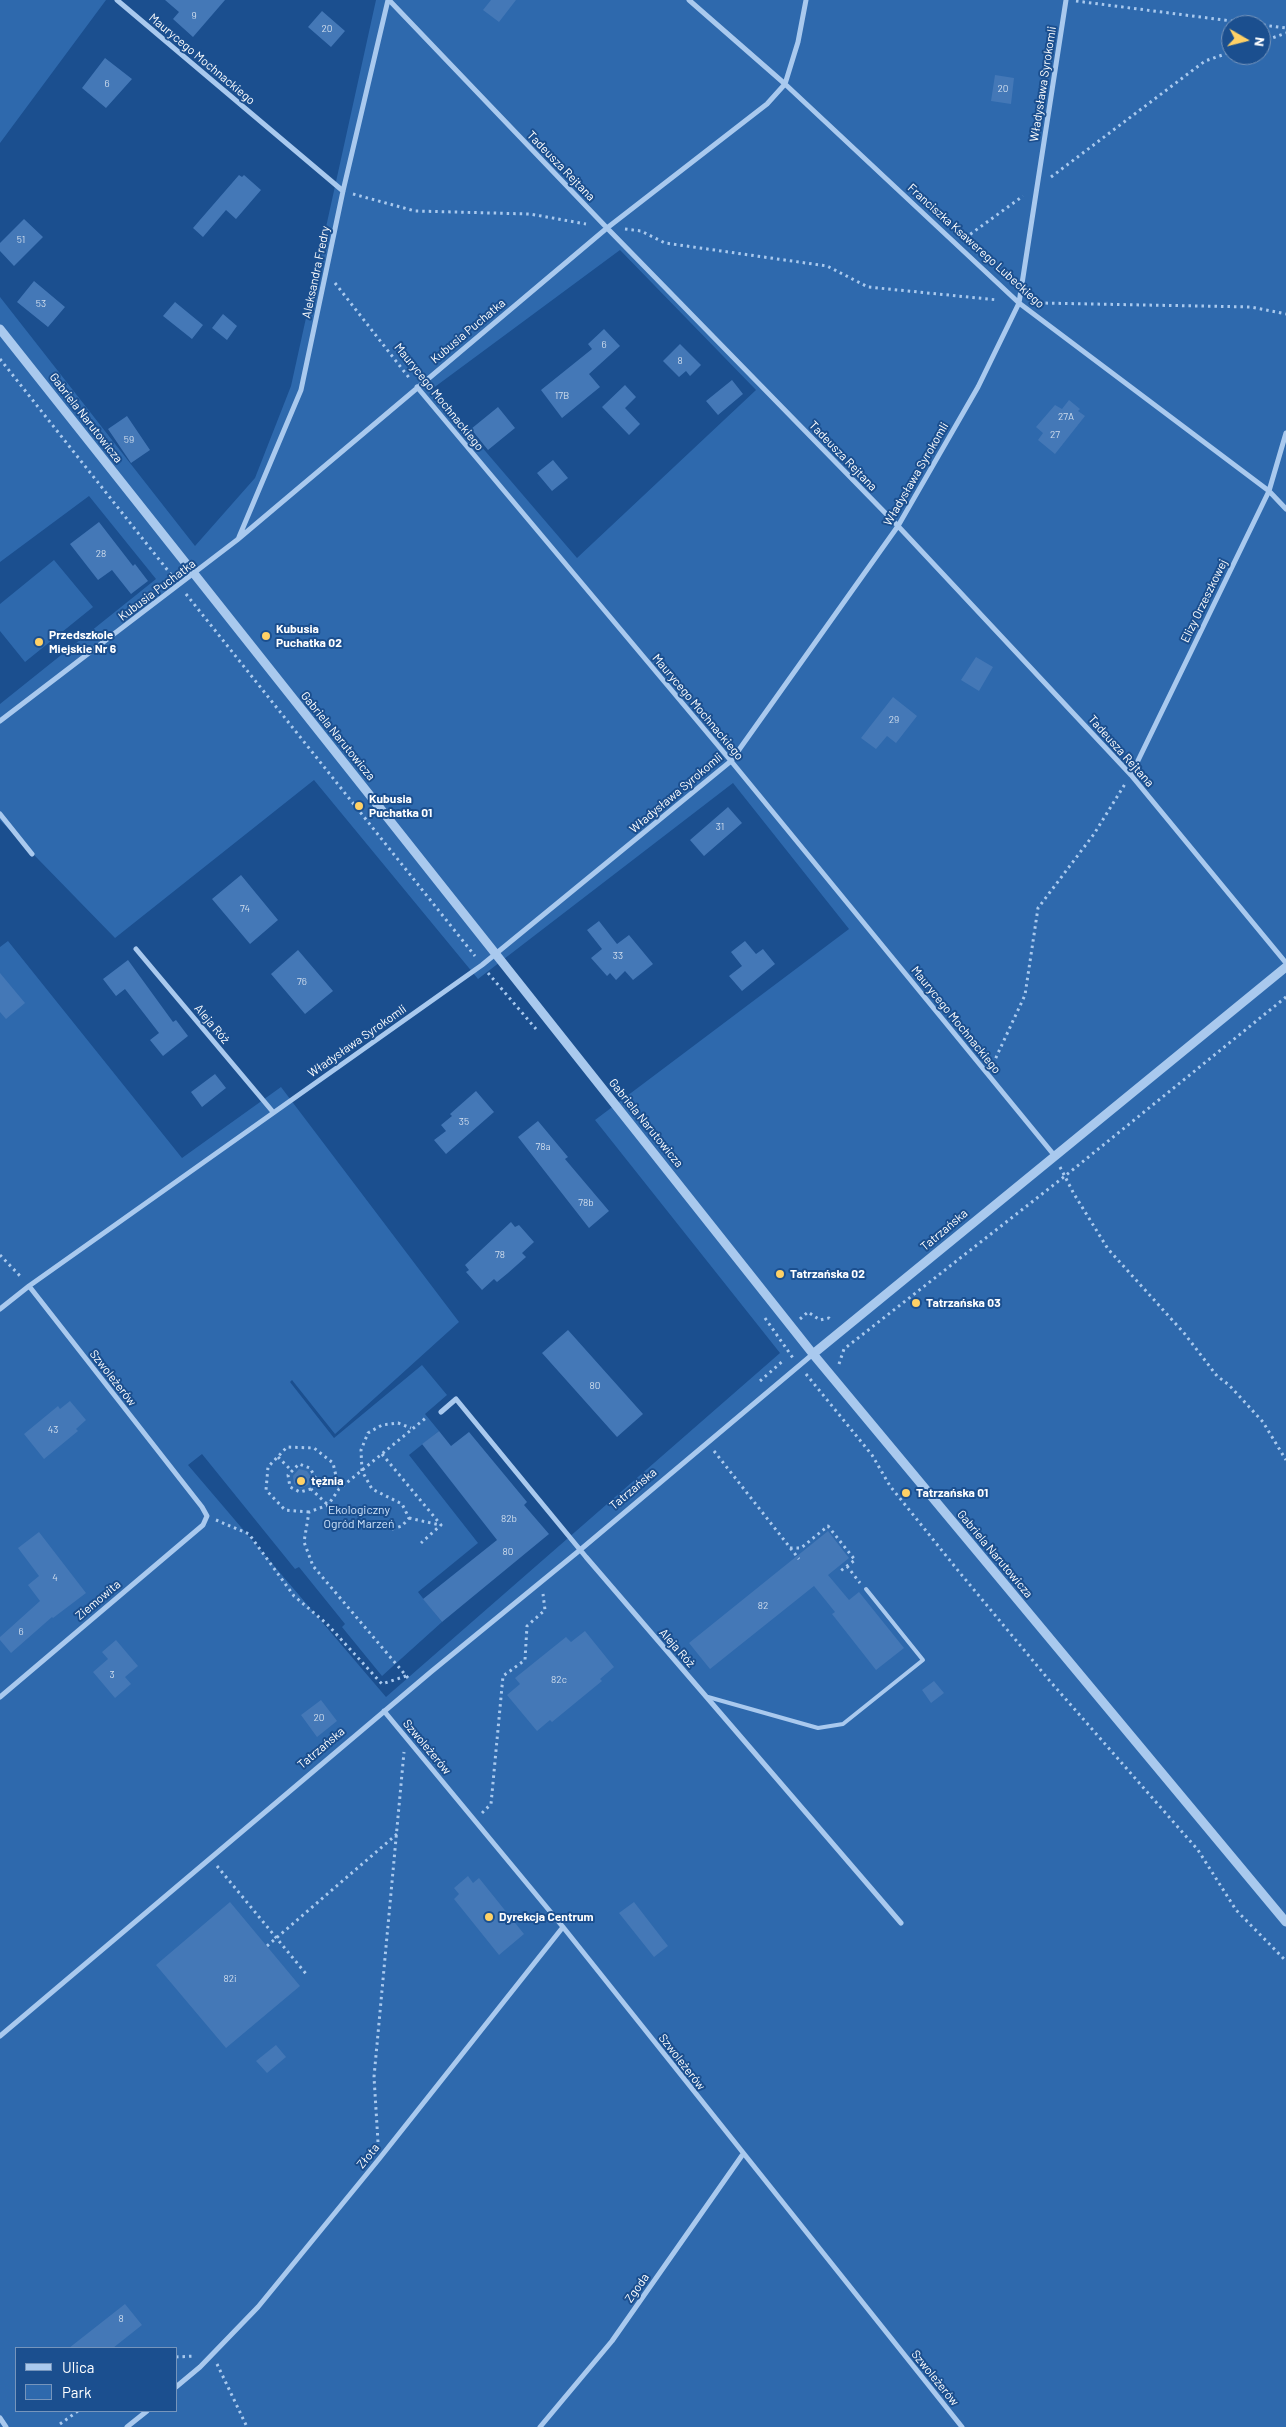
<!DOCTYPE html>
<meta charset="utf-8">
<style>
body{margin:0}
#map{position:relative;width:1286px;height:2427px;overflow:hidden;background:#1b4f8f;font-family:Barlow,sans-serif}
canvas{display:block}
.legend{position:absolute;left:15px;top:2347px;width:162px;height:65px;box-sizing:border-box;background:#1b4f8f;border:1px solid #7695bc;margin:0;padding:6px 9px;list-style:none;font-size:15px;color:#fff}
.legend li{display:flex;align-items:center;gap:10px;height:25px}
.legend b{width:25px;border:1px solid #7695bc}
.north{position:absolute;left:1221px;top:15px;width:50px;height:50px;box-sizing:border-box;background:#1b4f8f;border:1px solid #7695bc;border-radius:50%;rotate:98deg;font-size:14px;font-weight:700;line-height:20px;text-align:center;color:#fff}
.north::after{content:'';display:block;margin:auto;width:18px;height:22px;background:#ffd166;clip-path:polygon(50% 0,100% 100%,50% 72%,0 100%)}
</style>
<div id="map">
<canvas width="1286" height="2427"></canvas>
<ul class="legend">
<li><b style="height:6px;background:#a9c9ee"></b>Ulica</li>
<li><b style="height:14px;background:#2e69ad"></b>Park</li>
</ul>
<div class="north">N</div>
</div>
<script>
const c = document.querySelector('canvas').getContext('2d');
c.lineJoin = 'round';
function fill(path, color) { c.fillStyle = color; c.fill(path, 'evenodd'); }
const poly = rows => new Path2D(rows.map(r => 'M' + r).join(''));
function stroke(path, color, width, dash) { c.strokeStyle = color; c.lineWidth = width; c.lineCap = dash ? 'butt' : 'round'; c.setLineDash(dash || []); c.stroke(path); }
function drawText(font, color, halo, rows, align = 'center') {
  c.font = font + ' Barlow,sans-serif'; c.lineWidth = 4; c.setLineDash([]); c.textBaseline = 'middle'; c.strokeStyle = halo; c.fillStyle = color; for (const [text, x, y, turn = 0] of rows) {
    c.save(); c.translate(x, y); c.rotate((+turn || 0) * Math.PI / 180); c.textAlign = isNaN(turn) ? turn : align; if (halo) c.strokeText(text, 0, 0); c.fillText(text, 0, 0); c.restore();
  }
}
fill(poly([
 [0,0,106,0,0,143],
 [376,0,1286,0,1286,2427,0,2427,0,947,8,941,182,1158,281,1087,459,1322,335,1434,292,1380,290,1382,334,1438,422,1365,447,1395,425,1414,439,1431,409,1455,478,1543,418,1592,442,1622,382,1676,342,1627,345,1624,299,1567,295,1569,202,1454,188,1465,386,1697,780,1353,595,1120,849,929,733,783,478,979,314,780,115,938,0,820,0,704,156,579,89,496,0,562,0,297,195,546,255,478,291,386],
 [1231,25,1261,25,1261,55,1231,55],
 [620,250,756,390,577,558,432,389],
 [16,2348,176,2348,176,2411,16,2411],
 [54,560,93,607,25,662,0,631,0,604]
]), '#2e69ad');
fill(poly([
 [165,0,225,0,193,37,173,19,179,12],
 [491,0,516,0,499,22,483,10],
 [322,11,345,31,331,47,308,27],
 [105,58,132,79,106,108,82,88],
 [995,75,1014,78,1011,104,991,101],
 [239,175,242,177,244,175,261,190,236,219,226,210,203,237,193,228],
 [24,219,43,237,14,266,0,251,0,243],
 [34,281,65,307,48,327,17,302],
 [175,302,203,325,192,339,163,316],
 [223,314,237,326,227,340,212,328],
 [604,329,620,346,589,374,600,387,562,418,541,390,592,349,588,344],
 [680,344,701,365,690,376,686,371,679,377,663,361],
 [732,380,743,394,718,415,706,401],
 [625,385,636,397,625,408,640,424,629,435,602,407],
 [1069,400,1080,409,1078,411,1085,416,1055,454,1038,440,1043,433,1036,427,1055,405,1062,409],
 [498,407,515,428,488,450,471,429],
 [127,416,150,450,131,463,108,429],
 [553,460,568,478,552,491,537,473],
 [99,522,133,566,135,564,148,581,131,594,112,570,98,580,70,544],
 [976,657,993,667,979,691,961,680],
 [893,697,917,716,896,743,887,736,876,749,861,738],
 [728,807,742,823,704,856,690,840],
 [241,875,278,920,250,944,212,899],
 [599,921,617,944,629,935,653,964,633,980,625,971,616,980,610,973,607,976,591,958,602,949,587,930],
 [745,941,756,954,763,949,775,964,742,991,729,976,742,966,731,952],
 [298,950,333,991,305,1014,271,974],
 [128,960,173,1022,176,1020,188,1036,163,1056,150,1040,159,1033,125,989,116,996,103,979],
 [0,973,25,1003,6,1019,0,1012],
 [215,1074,226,1088,202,1107,191,1092],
 [476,1091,494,1112,446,1154,434,1140,446,1131,441,1125,452,1116,450,1114],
 [538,1121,568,1157,565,1159,609,1211,589,1228,518,1137],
 [511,1222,515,1227,519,1225,534,1242,522,1253,526,1257,508,1273,497,1282,494,1279,482,1290,466,1272,469,1270,465,1265],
 [568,1330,643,1414,617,1437,542,1353],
 [70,1401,86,1420,76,1429,78,1431,44,1459,24,1434,58,1406,60,1409],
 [439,1431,451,1446,469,1432,527,1502,524,1505,549,1534,442,1622,423,1599,497,1540,422,1444],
 [299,1469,307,1471,311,1477,308,1485,301,1488,294,1484,293,1476],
 [828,1531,849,1558,828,1575,849,1600,859,1592,904,1648,876,1670,832,1614,835,1612,814,1586,710,1669,689,1643],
 [39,1532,86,1593,53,1618,52,1617,11,1653,0,1640,0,1637,40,1601,28,1585,39,1576,18,1548],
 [585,1631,614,1667,600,1679,602,1681,552,1722,550,1720,537,1731,507,1695,520,1684,515,1678,566,1637,571,1642],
 [116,1640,138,1666,125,1677,131,1684,115,1698,93,1672,108,1659,102,1652],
 [934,1681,944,1693,931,1703,922,1690],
 [321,1700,337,1721,317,1737,301,1715],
 [468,1876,473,1883,479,1878,524,1934,499,1955,454,1899,459,1894,454,1888],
 [230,1902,300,1986,226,2048,156,1965],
 [634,1902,668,1946,654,1957,619,1913],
 [276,2045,286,2057,267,2073,256,2061],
 [125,2304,142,2325,113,2348,69,2348]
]), '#4478b7');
stroke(poly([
 [1076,1,1286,28],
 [1261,42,1286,33],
 [1051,177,1205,61,1231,52],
 [353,194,415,211,530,214,586,224],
 [625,229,641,231,665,243,827,266,868,287,998,300],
 [965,238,1023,196],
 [335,283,410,379],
 [1039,303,1251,307,1286,314],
 [0,359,173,577],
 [186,594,475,956],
 [488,973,536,1029],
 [993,1064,1025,995,1038,908,1094,834,1125,784],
 [1060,1167,1074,1194,1108,1249,1184,1333,1217,1376,1229,1385,1263,1422,1286,1460],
 [0,1255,22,1278],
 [765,1318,793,1358],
 [800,1319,808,1312,820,1320,829,1318,832,1321],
 [839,1364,844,1349,1065,1176,1286,997],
 [806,1374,872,1455,890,1486,960,1573,1049,1680,1198,1850,1236,1910,1286,1961],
 [760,1381,784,1360],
 [714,1451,799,1559],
 [382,1454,441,1525,421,1543],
 [278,1457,292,1471],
 [311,1489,300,1492,290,1487,288,1475,299,1464,310,1468,315,1477,311,1489,328,1505],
 [309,1512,285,1510,266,1490,268,1467,287,1447,314,1448,333,1463,339,1489],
 [409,1518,440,1525],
 [216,1520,249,1534,294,1596,327,1624,382,1684,406,1676],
 [392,1529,402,1526,409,1518,402,1504,372,1489,362,1471,361,1450,368,1433,382,1425,398,1423,411,1428],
 [790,1548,801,1548,828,1526,855,1560,839,1572],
 [847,1566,860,1583],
 [408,1678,313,1566,304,1542,309,1512,328,1505,339,1489,427,1417],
 [482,1813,491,1804,503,1676,525,1660,527,1626,545,1610,543,1594],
 [217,1866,307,1975],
 [267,1946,397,1834],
 [378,2142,374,2077,404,1752],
 [176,2357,194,2356],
 [217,2364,247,2427],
 [60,2424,78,2411]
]), '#a9c9ee', 3, [2.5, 4]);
stroke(poly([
 [708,1697,818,1728,843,1724,923,1660,866,1589]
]), '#a9c9ee', 4);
stroke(poly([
 [117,0,343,191],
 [389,0,607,228,898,526,1131,775,1286,963],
 [689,0,785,84,1019,303,1269,491,1286,509],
 [417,387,731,761,1054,1155],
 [239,537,301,390,343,191,388,0],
 [0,721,237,540,607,228,767,104,785,84,798,42,806,0],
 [1131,775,1269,491,1286,433],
 [0,814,32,854],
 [136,949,273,1112],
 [0,1309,29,1286,482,965,731,761,898,526,978,387,1019,303,1066,0],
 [441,1412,456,1399,586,1557,901,1923],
 [0,1697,203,1525,207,1516,202,1507,29,1286],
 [384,1711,563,1927,962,2427],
 [0,2036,432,1671,580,1550,813,1354],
 [176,2387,200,2367,258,2307,379,2159,563,1927],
 [0,2418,6,2427],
 [127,2427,147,2411],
 [540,2427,612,2341,743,2154]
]), '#a9c9ee', 5);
stroke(poly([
 [0,329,813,1354,1286,1922],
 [813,1354,1286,967]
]), '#a9c9ee', 9);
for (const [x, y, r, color] of [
 [266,636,5,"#ffd166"],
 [39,642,5,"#ffd166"],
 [359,806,5,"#ffd166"],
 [780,1274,5,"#ffd166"],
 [916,1303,5,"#ffd166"],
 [301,1481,5,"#ffd166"],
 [906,1493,5,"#ffd166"],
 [489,1917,5,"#ffd166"]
]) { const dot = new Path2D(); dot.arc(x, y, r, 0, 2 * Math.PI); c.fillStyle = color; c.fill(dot); stroke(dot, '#1b4f8f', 2); }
drawText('10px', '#d0dded', null, [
 ["9",194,16],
 ["20",327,29],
 ["6",107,84],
 ["20",1003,89],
 ["51",21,240],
 ["53",41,304],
 ["6",604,345],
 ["8",680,361],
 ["17B",562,396],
 ["27A",1066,417],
 ["27",1055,435],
 ["59",129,440],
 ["28",101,554],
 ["29",894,720],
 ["31",720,827],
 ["74",245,909],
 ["33",618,956],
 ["76",302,982],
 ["35",464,1122],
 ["78a",543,1147],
 ["78b",586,1203],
 ["78",500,1255],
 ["80",595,1386],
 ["43",53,1430],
 ["82b",509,1519],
 ["80",508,1552],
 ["4",55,1578],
 ["82",763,1606],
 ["6",21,1632],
 ["3",112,1675],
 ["82c",559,1680],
 ["20",319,1718],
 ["82i",230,1979],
 ["8",121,2319]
]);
drawText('12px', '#fff', '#1b4f8f', [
 ["Maurycego Mochnackiego",202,59,40],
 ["Władysława Syrokomli",1043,84,-81],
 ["Tadeusza Rejtana",561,166,46],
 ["Franciszka Ksawerego Lubeckiego",976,246,42],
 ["Aleksandra Fredry",316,272,-78],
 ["Kubusia Puchatka",468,331,-40],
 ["Maurycego Mochnackiego",439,397,51],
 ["Gabriela Narutowicza",86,418,52],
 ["Tadeusza Rejtana",843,456,46],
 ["Władysława Syrokomli",916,474,-60],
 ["Kubusia Puchatka",157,590,-37],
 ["Elizy Orzeszkowej",1204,601,-64],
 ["Maurycego Mochnackiego",698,707,50],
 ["Gabriela Narutowicza",338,736,51],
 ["Tadeusza Rejtana",1121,751,48],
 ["Władysława Syrokomli",676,793,-40],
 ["Maurycego Mochnackiego",956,1020,51],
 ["Aleja Róż",212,1024,50],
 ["Władysława Syrokomli",357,1041,-35],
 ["Gabriela Narutowicza",646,1123,51],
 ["Tatrzańska",944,1230,-40],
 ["Szwoleżerów",113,1378,52],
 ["Tatrzańska",633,1489,-40],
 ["Gabriela Narutowicza",995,1554,50],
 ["Ziemowita",98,1600,-40],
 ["Aleja Róż",677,1648,49],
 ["Szwoleżerów",427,1747,50],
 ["Tatrzańska",321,1748,-40],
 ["Szwoleżerów",682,2062,52],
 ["Złota",368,2156,-51],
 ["Zgoda",637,2288,-55],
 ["Szwoleżerów",935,2378,51]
]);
drawText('bold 12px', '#fff', '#1b4f8f', [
 ["Kubusia",276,629],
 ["Puchatka 02",276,643],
 ["Przedszkole",49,635],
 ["Miejskie Nr 6",49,649],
 ["Kubusia",369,799],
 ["Puchatka 01",369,813],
 ["Tatrzańska 02",790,1274],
 ["Tatrzańska 03",926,1303],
 ["tężnia",311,1481],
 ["Tatrzańska 01",916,1493],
 ["Dyrekcja Centrum",499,1917]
], 'left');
drawText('12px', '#cfe3fa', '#1b4f8f', [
 ["Ekologiczny",359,1510],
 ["Ogród Marzeń",359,1524]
]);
</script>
